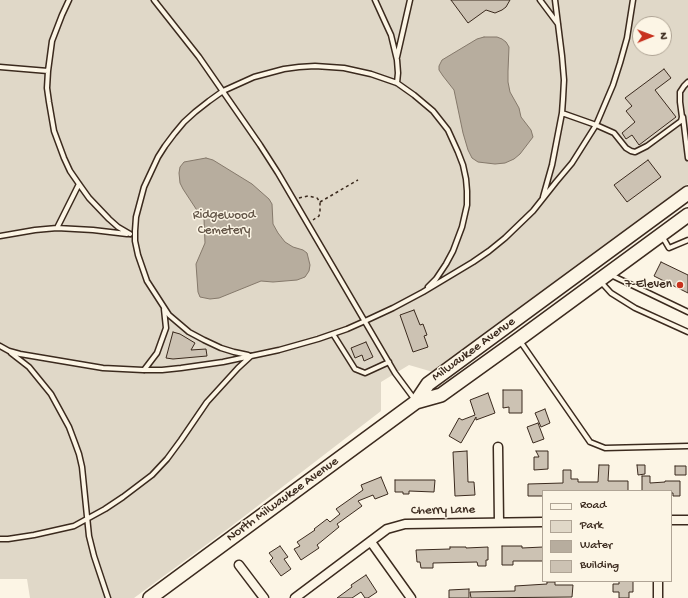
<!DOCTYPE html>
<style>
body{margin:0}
#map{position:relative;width:688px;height:598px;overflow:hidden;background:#fcf5e5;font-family:"Gochi Hand",sans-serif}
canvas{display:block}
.legend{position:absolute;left:542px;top:490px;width:130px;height:92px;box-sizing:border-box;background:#fcf5e5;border:1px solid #afa495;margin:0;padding:5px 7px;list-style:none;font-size:12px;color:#3b2a1e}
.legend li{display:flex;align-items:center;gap:8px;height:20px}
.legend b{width:20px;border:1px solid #afa495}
.north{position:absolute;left:632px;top:16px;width:40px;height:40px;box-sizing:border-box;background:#fcf5e5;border:1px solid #afa495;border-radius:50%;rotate:89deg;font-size:11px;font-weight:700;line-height:16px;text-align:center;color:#3b2a1e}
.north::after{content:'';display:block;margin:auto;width:14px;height:18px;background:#c8321e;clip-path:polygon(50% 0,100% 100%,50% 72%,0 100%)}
</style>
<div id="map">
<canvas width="688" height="598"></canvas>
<ul class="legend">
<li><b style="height:5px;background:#fcf5e5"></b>Road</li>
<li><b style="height:11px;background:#e0d8c8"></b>Park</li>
<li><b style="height:11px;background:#b7ad9e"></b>Water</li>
<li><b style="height:11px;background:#ccc2b3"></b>Building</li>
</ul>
<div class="north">N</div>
</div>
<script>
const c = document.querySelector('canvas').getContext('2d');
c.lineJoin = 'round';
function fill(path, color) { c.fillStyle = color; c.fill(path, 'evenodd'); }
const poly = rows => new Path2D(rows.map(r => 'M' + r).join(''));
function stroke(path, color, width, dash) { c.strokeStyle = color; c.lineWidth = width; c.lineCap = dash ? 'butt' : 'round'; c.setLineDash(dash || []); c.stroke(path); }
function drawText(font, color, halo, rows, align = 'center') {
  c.font = font + ' "Gochi Hand",sans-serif'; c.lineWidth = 3; c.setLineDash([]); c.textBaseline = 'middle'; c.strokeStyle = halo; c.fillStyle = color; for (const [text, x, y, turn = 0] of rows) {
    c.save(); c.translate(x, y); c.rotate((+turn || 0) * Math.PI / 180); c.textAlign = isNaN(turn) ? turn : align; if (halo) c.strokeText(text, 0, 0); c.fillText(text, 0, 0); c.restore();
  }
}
fill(poly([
 [0,0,688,0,688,184,433,372,409,365,381,382,381,411,229,528,134,598,30,598,27,579,0,579],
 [640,24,664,24,664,48,640,48]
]), '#e0d8c8');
const water = poly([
 [484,37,497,37,502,39,506,42,509,47,508,71,508,82,510,92,519,108,521,117,531,130,533,137,520,154,514,159,505,163,495,164,478,162,472,158,468,150,463,133,454,90,443,76,439,70,439,66,442,60,477,39,484,37],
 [206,158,213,160,252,184,269,199,272,204,273,224,278,233,285,242,293,247,303,250,307,253,310,265,309,271,305,277,297,280,273,282,261,281,219,298,210,299,200,297,198,292,196,264,205,243,204,219,200,215,183,189,180,183,179,173,180,167,184,162,206,158]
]);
fill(water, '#b7ad9e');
stroke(water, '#85796b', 1);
const building = poly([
 [451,0,510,0,506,7,502,10,495,13,486,10,468,23,451,0],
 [664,69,671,78,655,90,676,117,639,145,632,135,626,139,622,133,635,122,626,111,632,106,625,98,664,69],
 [648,160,661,177,627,202,614,185,648,160],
 [661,262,688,275,688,293,654,276,661,262],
 [414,310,420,325,423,324,427,335,424,336,428,347,413,352,400,315,414,310],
 [173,332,180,334,195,343,191,350,206,349,207,356,173,359,166,358,173,332],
 [366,342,373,357,364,361,362,355,355,358,351,348,366,342],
 [503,390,522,390,522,413,509,413,509,407,503,408,503,390],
 [488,393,495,413,476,420,476,417,461,443,449,436,459,418,462,420,475,415,470,400,488,393],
 [545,409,550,423,541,427,535,413,545,409],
 [538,423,544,439,533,443,527,427,538,423],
 [467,451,468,482,474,482,475,495,455,496,453,452,467,451],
 [536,451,548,451,548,469,534,470,534,457,539,457,536,451],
 [599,465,609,465,608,481,628,481,628,491,543,491,543,496,528,496,528,484,563,483,563,470,571,470,571,479,578,479,578,482,598,482,599,465],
 [637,465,645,465,645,474,638,475,637,465],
 [675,466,686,466,686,475,675,475,675,466],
 [642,476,650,476,650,483,665,482,665,481,680,481,680,496,673,496,673,493,671,493,671,491,642,491,642,476],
 [381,477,388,494,375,499,373,495,358,501,362,506,337,524,339,527,317,545,319,548,301,560,294,549,300,546,297,542,315,530,314,529,327,519,330,522,340,514,336,509,363,490,361,485,381,477],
 [395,480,435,480,434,492,409,491,409,494,403,494,403,492,395,492,395,480],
 [280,546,288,557,284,559,291,569,281,576,270,561,273,558,269,553,280,546],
 [502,546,522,546,522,548,543,547,543,561,513,561,513,565,502,565,502,546],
 [450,547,466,547,466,548,488,547,488,560,486,560,486,566,478,566,477,562,433,563,433,568,421,568,420,562,417,562,416,550,450,549,450,547],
 [366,575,377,592,368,598,365,598,361,592,352,598,337,598,352,587,351,585,366,575],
 [619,581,633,581,633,592,629,592,629,598,619,598,619,592,613,592,613,584,619,584,619,581],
 [547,582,555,582,555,585,573,585,572,597,471,598,470,592,515,591,515,586,547,584,547,582],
 [469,589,469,598,449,598,449,590,469,589]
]);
fill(building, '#ccc2b3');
stroke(building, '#3b2a1e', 1);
const lane = poly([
 [69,0,62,15,52,41,48,71,47,88,49,102,54,131,64,158,70,171,79,184,89,198,109,219,118,227,130,234],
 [154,0,199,57,260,145,278,173,395,373,415,400],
 [375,0,385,22,391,35,397,60,398,73,397,83],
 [540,0,558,24],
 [397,57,410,0],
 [0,67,48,71],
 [562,113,596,125,614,133,626,148,631,151,635,152,647,146,681,121,682,117,680,102,680,92,684,86,688,82],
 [683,117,688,158],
 [543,197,552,165,562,113,563,99,564,80,562,56,555,0],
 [57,228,79,184],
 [0,236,35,230,57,228,93,230,127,234],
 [662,236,669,248,688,240],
 [611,275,688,312],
 [601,282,611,293,635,308,688,332],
 [333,334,355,369,365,373,389,362],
 [520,341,590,442,605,448,688,446],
 [0,346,9,351,20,354,103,368,143,370,162,370,181,368,223,362,279,350,318,339,347,329,365,321,393,308,423,292,473,262,489,251,505,238,533,211,556,182,572,163,596,125,613,85,620,63,627,38,633,0],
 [11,353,29,367,51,394,69,427,75,443,79,454,82,467,89,536,94,556,108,598],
 [248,355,234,352,221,348,204,340,189,332,169,315,147,281,138,255,135,241,135,231,136,217,144,187,158,157,165,146,174,134,184,122,195,112,209,101,223,91,254,77,284,69,299,67,315,66,344,68,371,74,397,83,414,95,433,111,448,130,458,152,463,165,466,179,467,191,467,205,462,227,453,251,446,264,436,279,428,287],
 [144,370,157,353,166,328,164,309],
 [0,539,8,539,34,535,74,526,105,509,123,497,152,475,167,459,181,440,207,402,238,368,251,356]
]);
const street = poly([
 [498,447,499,522],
 [671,520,688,520],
 [371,542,411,598],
 [239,565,264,598],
 [658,581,658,598],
 [295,598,387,529,405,524,543,522]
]);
const primary = poly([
 [416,402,428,384,688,193],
 [150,598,416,402,441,395,519,339,688,215]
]);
stroke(lane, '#3b2a1e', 7);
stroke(street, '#3b2a1e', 11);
stroke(primary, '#3b2a1e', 16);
stroke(poly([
 [299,198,308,196,317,198,320,202,320,212,319,216,313,220],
 [320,202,358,180]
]), '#3b2a1e', 1.5, [3, 3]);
stroke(lane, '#fcf5e5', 4);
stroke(street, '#fcf5e5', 8);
stroke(primary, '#fcf5e5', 13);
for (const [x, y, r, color] of [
 [680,285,4,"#c8321e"]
]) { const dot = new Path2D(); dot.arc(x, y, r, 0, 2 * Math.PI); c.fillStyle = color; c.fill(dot); stroke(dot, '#fcf5e5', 1.5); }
drawText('13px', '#645648', '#fcf5e5', [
 ["Ridgewood",224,216],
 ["Cemetery",224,231]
]);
drawText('13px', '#3b2a1e', '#fcf5e5', [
 ["7-Eleven",672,285]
], 'right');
drawText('13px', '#3b2a1e', '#fcf5e5', [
 ["Milwaukee Avenue",474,350,-36],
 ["North Milwaukee Avenue",283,500,-36],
 ["Cherry Lane",443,511,-1]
]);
</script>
